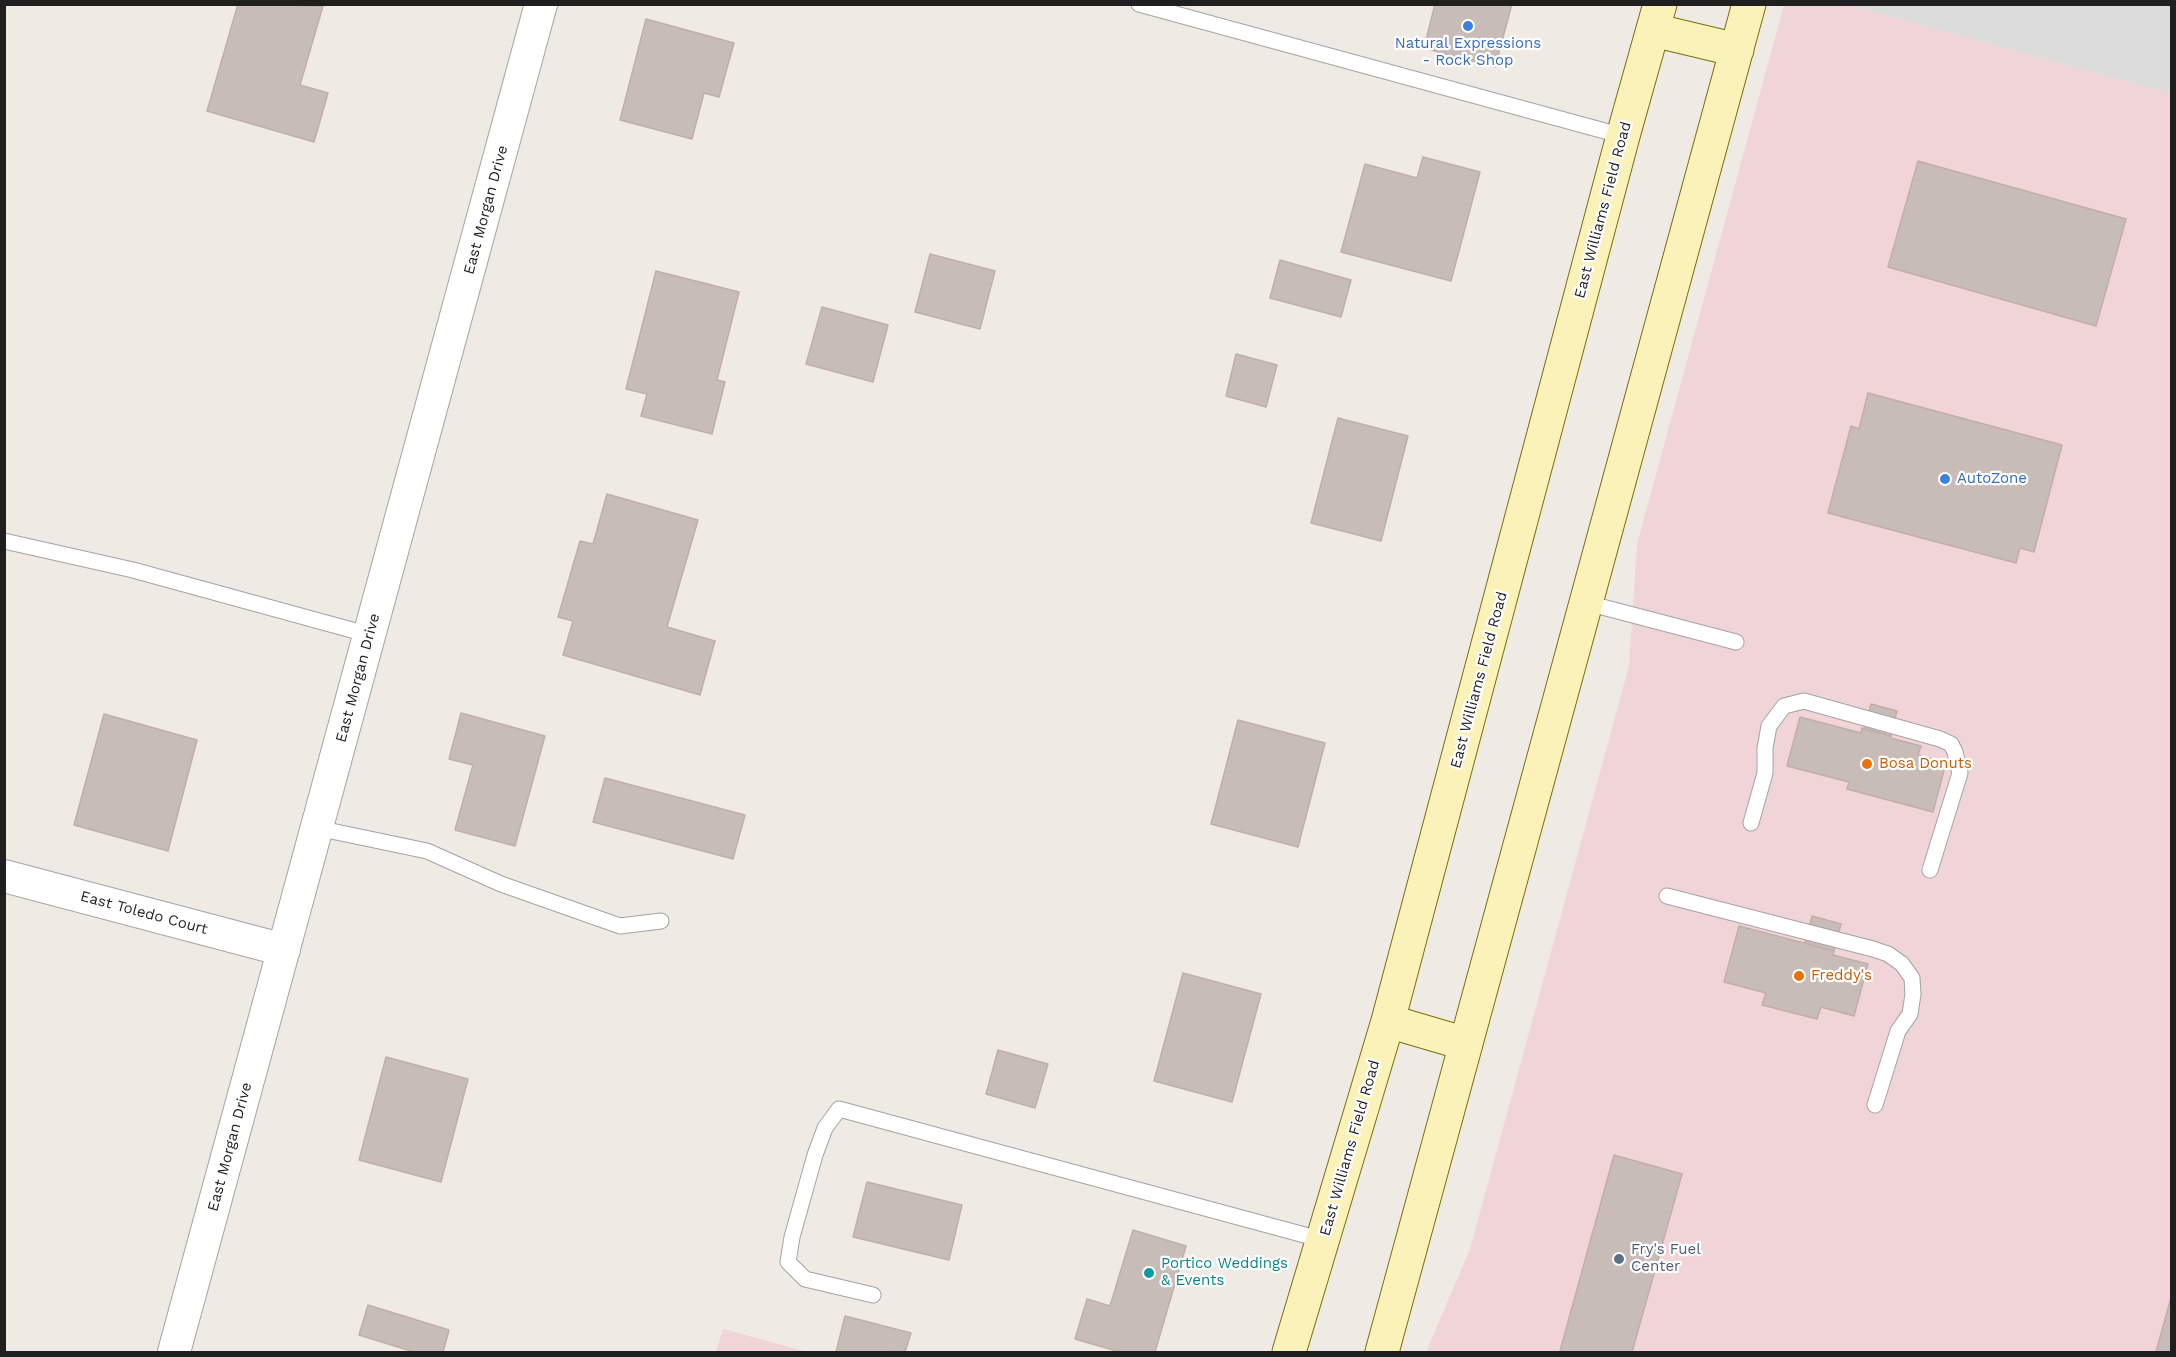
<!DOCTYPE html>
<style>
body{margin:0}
#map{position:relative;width:2176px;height:1357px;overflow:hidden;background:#f0eae5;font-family:"Work Sans",sans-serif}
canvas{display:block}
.frame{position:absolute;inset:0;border:6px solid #1f1f1f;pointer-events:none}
</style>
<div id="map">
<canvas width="2176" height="1357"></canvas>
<div class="frame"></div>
</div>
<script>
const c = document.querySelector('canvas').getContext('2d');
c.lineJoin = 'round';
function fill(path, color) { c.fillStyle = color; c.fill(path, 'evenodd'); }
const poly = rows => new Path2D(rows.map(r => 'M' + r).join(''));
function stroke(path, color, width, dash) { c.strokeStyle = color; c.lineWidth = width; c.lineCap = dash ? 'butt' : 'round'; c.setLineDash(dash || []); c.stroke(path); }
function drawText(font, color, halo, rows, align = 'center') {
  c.font = font + ' "Work Sans",sans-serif'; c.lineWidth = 4.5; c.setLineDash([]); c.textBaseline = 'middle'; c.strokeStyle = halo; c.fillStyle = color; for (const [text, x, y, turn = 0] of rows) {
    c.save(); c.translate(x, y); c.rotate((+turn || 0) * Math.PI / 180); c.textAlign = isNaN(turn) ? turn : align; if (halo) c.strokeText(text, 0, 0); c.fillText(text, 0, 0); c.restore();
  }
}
fill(poly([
 [1847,5,2171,5,2171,94]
]), '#dddcdc');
fill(poly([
 [1784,5,1847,5,2171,94,2171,1352,1426,1352,1470,1249,1629,666,1637,544],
 [723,1329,808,1352,716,1352]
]), '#f1d4d8');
const building = poly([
 [238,4,323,6,300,85,328,93,314,142,207,111,238,4],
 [1435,4,1512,4,1495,67,1424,48,1435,4],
 [646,19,734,43,719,97,704,93,692,139,620,120,646,19],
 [1423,157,1480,172,1451,281,1341,252,1365,164,1417,178,1423,157],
 [1918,161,2126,219,2096,326,1888,267,1918,161],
 [930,254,995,271,980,329,915,312,930,254],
 [1280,260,1351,280,1341,317,1270,298,1280,260],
 [656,271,739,292,717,380,725,382,712,434,641,416,647,394,626,389,656,271],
 [822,307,888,325,873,382,806,364,822,307],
 [1236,354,1277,365,1266,407,1226,396,1236,354],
 [1868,393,2062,445,2034,552,2020,548,2016,563,1828,513,1851,426,1859,429,1868,393],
 [1338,418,1408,436,1381,541,1311,523,1338,418],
 [607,494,698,520,667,627,715,641,700,695,563,655,573,621,558,617,580,541,593,544,607,494],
 [1871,704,1897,711,1891,736,1864,729,1871,704],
 [461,713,545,736,515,846,455,830,473,765,449,759,461,713],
 [104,714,197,740,168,851,74,825,104,714],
 [1800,717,1861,733,1862,728,1891,736,1891,738,1921,746,1918,755,1946,763,1933,812,1847,789,1849,782,1787,766,1800,717],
 [1238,720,1325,743,1298,847,1211,824,1238,720],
 [605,778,745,815,733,859,593,822,605,778],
 [1812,916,1841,924,1834,951,1805,943,1812,916],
 [1739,926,1834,951,1833,955,1868,964,1854,1016,1821,1007,1817,1019,1762,1005,1766,993,1724,982,1739,926],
 [1183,973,1261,994,1232,1102,1154,1081,1183,973],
 [998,1050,1048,1064,1035,1108,986,1094,998,1050],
 [386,1057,468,1079,441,1182,359,1160,386,1057],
 [1614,1155,1682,1174,1632,1352,1566,1352,1560,1351,1614,1155],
 [867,1182,962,1205,949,1260,853,1237,867,1182],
 [1133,1230,1186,1246,1155,1352,1120,1352,1075,1339,1087,1299,1110,1306,1133,1230],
 [2172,1294,2172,1352,2156,1352,2172,1294],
 [368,1305,449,1330,443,1352,414,1352,359,1335,368,1305],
 [845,1316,911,1333,905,1352,889,1351,888,1352,836,1352,845,1316]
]);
fill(building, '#c8bcb8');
stroke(building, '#c2aea7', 1.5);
const lane = poly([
 [1139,4,1623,136],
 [4,541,133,570,370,635],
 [1587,603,1736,642],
 [1751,823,1765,773,1765,748,1769,726,1784,706,1804,701,1940,739,1951,744,1955,752,1960,773,1930,870],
 [317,828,427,851,501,884,620,926,661,921],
 [1667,896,1873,949,1888,954,1902,964,1912,978,1913,994,1910,1014,1898,1031,1875,1105],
 [873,1295,805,1279,788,1262,792,1237,815,1155,825,1128,839,1109,1323,1240]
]);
const street = poly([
 [4,876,284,950],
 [174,1352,541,4]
]);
const secondary = poly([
 [1653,30,1737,50],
 [1388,1021,1466,1044],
 [1289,1352,1388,1021,1623,136,1660,4],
 [1382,1352,1749,4]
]);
stroke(lane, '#a3a3a3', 17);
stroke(street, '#a3a3a3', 34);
stroke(secondary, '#787004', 35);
stroke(lane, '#fff', 15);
stroke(street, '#fff', 32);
stroke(secondary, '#faf2b9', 33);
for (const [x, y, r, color] of [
 [1468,26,6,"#3f7fe0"],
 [1945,479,6,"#3f7fe0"],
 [1867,764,6,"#e8710a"],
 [1799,976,6,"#e8710a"],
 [1619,1259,6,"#5c6f8a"],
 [1149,1273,6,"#0f9aa8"]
]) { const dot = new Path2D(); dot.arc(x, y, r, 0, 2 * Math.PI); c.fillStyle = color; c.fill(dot); stroke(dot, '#fff', 2); }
drawText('15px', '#366cbe', '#fff', [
 ["Natural Expressions",1468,44],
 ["- Rock Shop",1468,61],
 ["AutoZone",1957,479,"left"]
]);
drawText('15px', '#1f1f1f', '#fff', [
 ["East Morgan Drive",486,210,-75],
 ["East Williams Field Road",1603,210,-75],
 ["East Morgan Drive",358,678,-75],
 ["East Williams Field Road",1479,680,-75],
 ["East Toledo Court",144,913,15],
 ["East Morgan Drive",230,1147,-75],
 ["East Williams Field Road",1350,1148,-74]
]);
drawText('15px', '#c56008', '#fff', [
 ["Bosa Donuts",1879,764],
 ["Freddy's",1811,976]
], 'left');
drawText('15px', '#4e5e75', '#fff', [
 ["Fry's Fuel",1631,1250],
 ["Center",1631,1267]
], 'left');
drawText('15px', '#0d838f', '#fff', [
 ["Portico Weddings",1161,1264],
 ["& Events",1161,1281]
], 'left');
</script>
